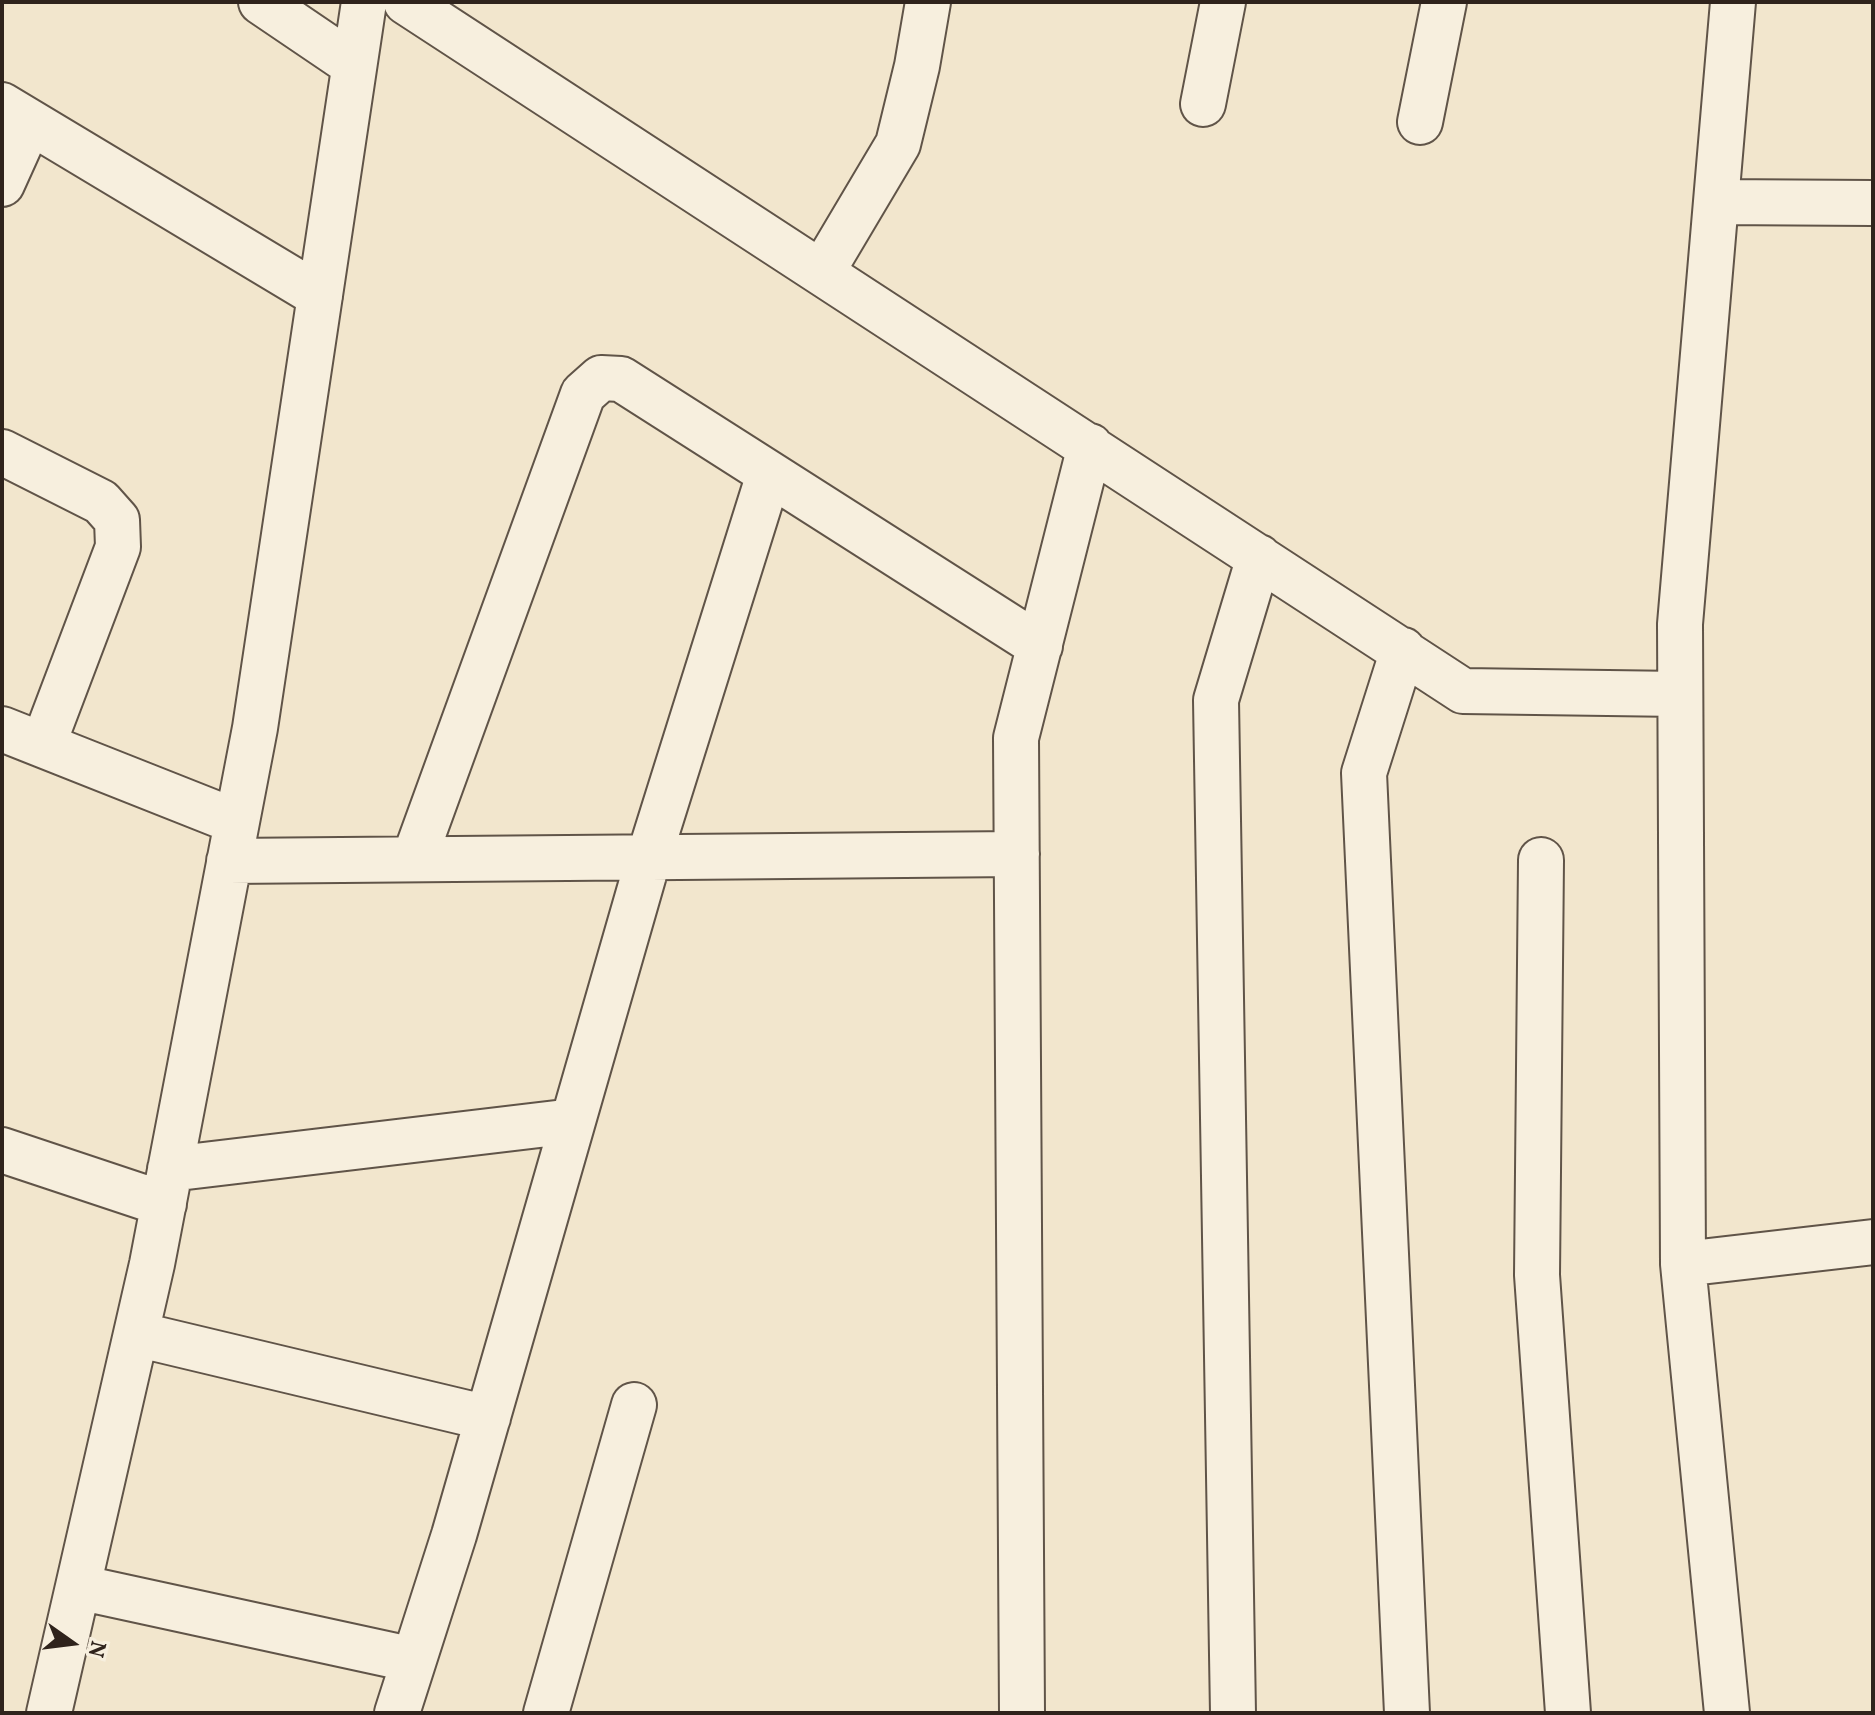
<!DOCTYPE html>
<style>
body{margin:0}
#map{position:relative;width:1875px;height:1715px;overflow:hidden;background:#f2e6cd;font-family:Vollkorn,serif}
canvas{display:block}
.frame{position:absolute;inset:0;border:4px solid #2f231c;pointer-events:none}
.north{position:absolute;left:32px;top:1603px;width:80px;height:80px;-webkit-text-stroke:6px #f7efde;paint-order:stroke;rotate:104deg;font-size:22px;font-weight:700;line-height:32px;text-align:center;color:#2f231c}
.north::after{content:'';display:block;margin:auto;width:28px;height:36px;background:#2f231c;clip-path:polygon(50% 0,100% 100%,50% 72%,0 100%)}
</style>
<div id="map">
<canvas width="1875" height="1715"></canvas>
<div class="frame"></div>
<div class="north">N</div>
</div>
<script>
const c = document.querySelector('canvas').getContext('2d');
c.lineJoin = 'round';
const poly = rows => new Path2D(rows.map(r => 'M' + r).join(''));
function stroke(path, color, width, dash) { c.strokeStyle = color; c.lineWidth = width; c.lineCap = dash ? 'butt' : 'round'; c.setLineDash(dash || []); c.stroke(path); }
const minor = poly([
 [261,2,354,65],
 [406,2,1463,691,1680,694],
 [1203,104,1223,2],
 [2,105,320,296],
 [1420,122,1444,2],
 [2,184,30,122],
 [1716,202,1873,203],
 [822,272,898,144,917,66,928,2],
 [2,452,101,502,117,520,118,547,43,745],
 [1403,650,1364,773,1407,1713],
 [2,729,237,822],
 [414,859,583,394,601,378,621,379,1040,646],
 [1541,860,1537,1275,1568,1713],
 [229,861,1017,854],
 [2,1150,164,1204],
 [170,1169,573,1121],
 [1683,1264,1873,1242],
 [136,1334,488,1418],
 [78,1587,414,1660],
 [49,1713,152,1264,255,728,364,2],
 [397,1713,454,1535,649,857,769,474],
 [546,1713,634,1405],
 [1022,1713,1016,738,1090,446],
 [1233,1713,1216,700,1259,557],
 [1727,1713,1683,1264,1680,624,1733,2]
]);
stroke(minor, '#605448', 48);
stroke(minor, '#f7efde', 44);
</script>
